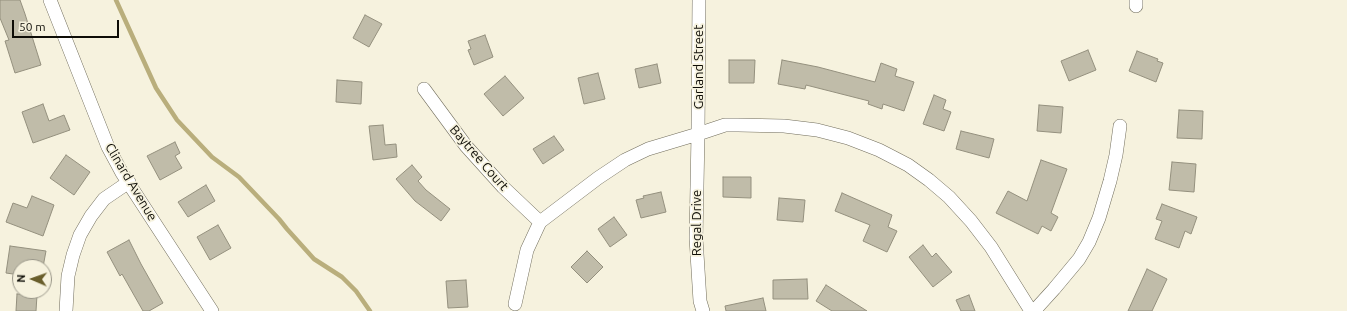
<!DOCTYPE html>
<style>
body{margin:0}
#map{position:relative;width:1347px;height:311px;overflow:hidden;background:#f6f2de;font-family:Ubuntu,sans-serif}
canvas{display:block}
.north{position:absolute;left:12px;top:259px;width:40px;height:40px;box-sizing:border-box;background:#f6f2de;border:1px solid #999688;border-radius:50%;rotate:272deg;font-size:11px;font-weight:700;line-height:16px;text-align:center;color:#0e0d07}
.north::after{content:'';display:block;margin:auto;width:14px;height:18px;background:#695e2b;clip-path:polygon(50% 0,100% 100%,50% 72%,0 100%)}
.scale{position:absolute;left:12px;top:20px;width:107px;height:18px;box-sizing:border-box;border:2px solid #0e0d07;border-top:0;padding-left:5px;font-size:12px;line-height:14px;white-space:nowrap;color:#0e0d07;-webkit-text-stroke:3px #f6f2de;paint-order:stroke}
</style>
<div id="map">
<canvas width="1347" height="311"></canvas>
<div class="north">N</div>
<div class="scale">50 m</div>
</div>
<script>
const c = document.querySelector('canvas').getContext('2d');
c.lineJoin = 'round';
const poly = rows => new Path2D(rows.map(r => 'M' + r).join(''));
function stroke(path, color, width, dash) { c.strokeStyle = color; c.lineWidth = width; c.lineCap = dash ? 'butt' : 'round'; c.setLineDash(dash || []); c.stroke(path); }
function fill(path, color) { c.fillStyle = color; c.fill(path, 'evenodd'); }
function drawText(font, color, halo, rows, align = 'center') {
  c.font = font + ' Ubuntu,sans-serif'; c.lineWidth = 3.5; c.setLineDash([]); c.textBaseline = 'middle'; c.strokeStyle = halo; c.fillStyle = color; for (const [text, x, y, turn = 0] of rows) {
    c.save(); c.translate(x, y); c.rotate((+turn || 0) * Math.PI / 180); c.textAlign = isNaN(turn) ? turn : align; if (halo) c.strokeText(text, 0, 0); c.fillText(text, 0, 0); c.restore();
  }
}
stroke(poly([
 [116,0,156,88,177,120,212,157,239,177,279,219,287,229,314,259,342,277,356,291,370,311]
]), '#b9ae7c', 4.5);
const building = poly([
 [0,0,20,0,25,14,41,65,15,73,5,41,9,40,0,18,0,0],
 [365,15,382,24,369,47,353,38,365,15],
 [485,35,493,57,474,65,468,50,471,49,468,41,485,35],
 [1088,50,1096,70,1069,81,1061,61,1088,50],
 [1137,51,1158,59,1157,61,1163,63,1156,82,1129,71,1137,51],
 [729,60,755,60,754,83,729,83,729,60],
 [782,60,818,67,875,82,881,63,897,69,895,76,914,82,904,111,883,104,882,109,868,104,869,101,806,85,805,89,778,84,782,60],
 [657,64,661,83,639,88,635,69,657,64],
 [598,73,605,99,584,104,578,78,598,73],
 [505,76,524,98,503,116,484,94,505,76],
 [337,80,362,82,361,104,336,102,337,80],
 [934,95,946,100,943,109,951,112,944,131,923,124,934,95],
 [43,104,49,121,64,115,70,130,33,143,22,112,43,104],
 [1039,105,1063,107,1061,133,1037,131,1039,105],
 [1179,110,1203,111,1202,139,1177,138,1179,110],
 [383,125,385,145,396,144,397,157,373,160,369,126,383,125],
 [961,131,994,139,989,158,956,149,961,131],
 [554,136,564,150,543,164,533,149,554,136],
 [175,142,180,153,175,156,182,168,160,180,147,156,175,142],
 [66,155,90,172,74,195,50,178,66,155],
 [1041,160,1067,169,1051,213,1058,217,1051,231,1042,226,1038,234,996,213,1008,191,1027,201,1041,160],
 [1172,162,1196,164,1194,192,1169,190,1172,162],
 [412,165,422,177,418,181,426,190,450,209,441,221,415,201,396,179,412,165],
 [723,177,751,177,751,198,723,197,723,177],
 [206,185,215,201,188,217,178,202,206,185],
 [661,192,666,212,641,218,636,200,644,198,643,196,661,192],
 [842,193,892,215,888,227,897,231,887,252,863,241,870,225,835,211,842,193],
 [32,196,54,205,43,236,6,222,13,203,27,208,32,196],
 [779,198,805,200,803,222,777,220,779,198],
 [1162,204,1197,217,1191,234,1185,231,1179,248,1155,239,1162,221,1156,219,1162,204],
 [614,217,627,235,610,247,598,229,614,217],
 [218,225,231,248,210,260,197,237,218,225],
 [129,240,141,264,163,303,149,311,143,311,122,274,120,276,107,252,129,240],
 [923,245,932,257,936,253,952,272,933,287,909,257,923,245],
 [10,246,46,251,43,267,33,265,33,267,20,267,20,275,6,273,10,246],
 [587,251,603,267,587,283,571,267,587,251],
 [1147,269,1167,279,1152,311,1128,311,1147,269],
 [807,279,808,299,773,299,773,280,807,279],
 [466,280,468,307,448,308,446,281,466,280],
 [826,285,867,311,832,311,816,301,826,285],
 [17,294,37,295,36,311,16,311,17,294],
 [969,295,975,311,961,311,956,300,969,295],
 [763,298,766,311,726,311,725,306,763,298]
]);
fill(building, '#c0bca9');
stroke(building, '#94907e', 1);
const street = poly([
 [50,0,108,147,122,173,212,311],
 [699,0,698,134,696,238,700,301,703,311],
 [1136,6,1136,0],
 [424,89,466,146,503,187,540,222],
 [515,304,527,250,540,222,598,178,625,160,648,149,698,134,725,125,738,125,784,126,817,130,848,138,879,150,908,165,929,180,949,197,971,221,991,247,1031,311],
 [66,311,68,276,73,255,80,235,91,216,104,199,129,182],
 [1034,311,1054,289,1079,259,1089,242,1099,218,1110,181,1116,155,1120,126]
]);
stroke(street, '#716d5c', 14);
stroke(street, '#fff', 13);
drawText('13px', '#0e0d07', '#f6f2de', [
 ["Garland Street",699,67,-90],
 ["Baytree Court",479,158,49],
 ["Clinard Avenue",131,182,59],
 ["Regal Drive",697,223,-90]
]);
</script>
